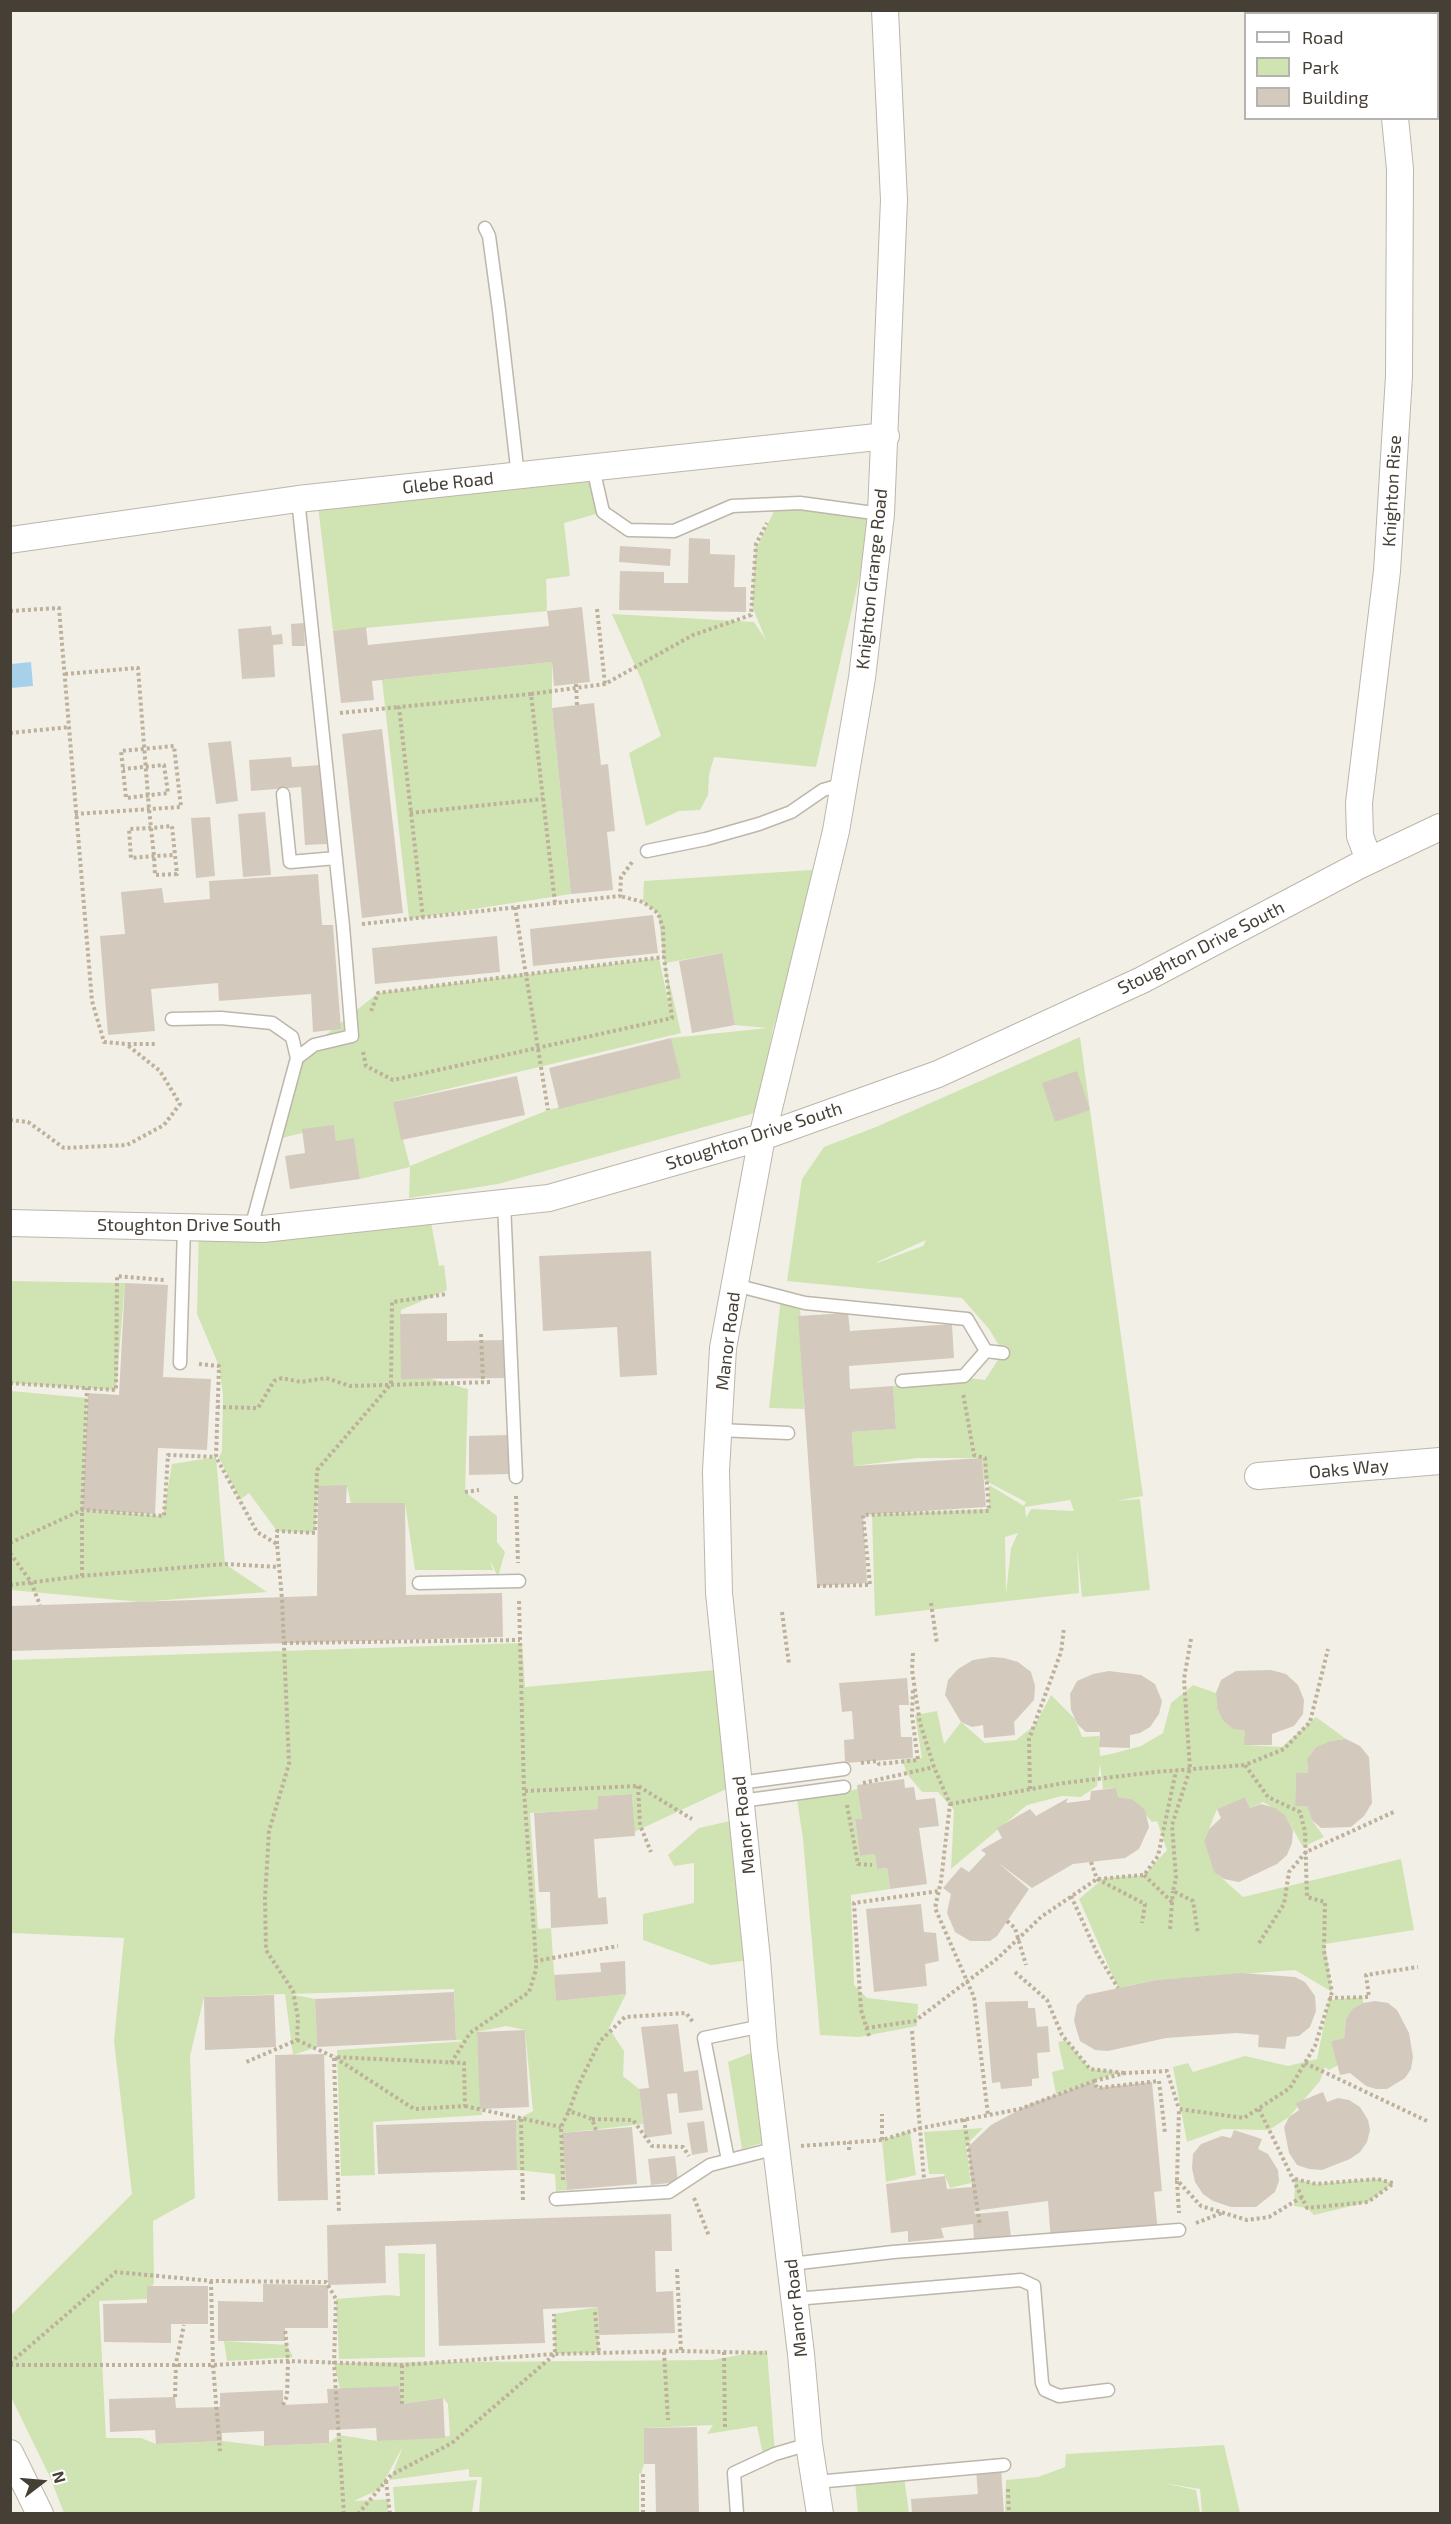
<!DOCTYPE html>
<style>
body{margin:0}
#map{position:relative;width:1451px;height:2524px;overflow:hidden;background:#f2efe7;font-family:"Exo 2",sans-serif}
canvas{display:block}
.frame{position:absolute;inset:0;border:12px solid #453f36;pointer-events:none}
.legend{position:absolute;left:1244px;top:12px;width:195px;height:108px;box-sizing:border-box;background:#fff;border:2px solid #b5b2af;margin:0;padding:8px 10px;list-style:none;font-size:18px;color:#453f36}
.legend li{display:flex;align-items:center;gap:12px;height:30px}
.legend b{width:30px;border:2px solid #b5b2af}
.north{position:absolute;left:12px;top:2452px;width:60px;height:60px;-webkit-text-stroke:4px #fff;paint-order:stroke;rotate:74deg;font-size:16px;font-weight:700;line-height:24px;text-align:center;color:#453f36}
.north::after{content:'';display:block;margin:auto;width:21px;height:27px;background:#453f36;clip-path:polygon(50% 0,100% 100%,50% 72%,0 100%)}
</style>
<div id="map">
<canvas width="1451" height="2524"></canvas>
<div class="frame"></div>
<ul class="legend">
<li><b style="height:8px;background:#fff"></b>Road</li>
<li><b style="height:16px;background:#cfe4b2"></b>Park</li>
<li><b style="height:16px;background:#d3cabd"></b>Building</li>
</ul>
<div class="north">N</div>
</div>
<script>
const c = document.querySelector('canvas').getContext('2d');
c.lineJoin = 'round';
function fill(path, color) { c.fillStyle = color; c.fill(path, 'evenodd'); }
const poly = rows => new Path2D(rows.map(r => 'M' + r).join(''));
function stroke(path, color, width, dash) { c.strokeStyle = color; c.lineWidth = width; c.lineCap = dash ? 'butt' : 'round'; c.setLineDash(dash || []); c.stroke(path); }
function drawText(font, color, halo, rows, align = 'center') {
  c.font = font + ' "Exo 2",sans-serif'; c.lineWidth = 6; c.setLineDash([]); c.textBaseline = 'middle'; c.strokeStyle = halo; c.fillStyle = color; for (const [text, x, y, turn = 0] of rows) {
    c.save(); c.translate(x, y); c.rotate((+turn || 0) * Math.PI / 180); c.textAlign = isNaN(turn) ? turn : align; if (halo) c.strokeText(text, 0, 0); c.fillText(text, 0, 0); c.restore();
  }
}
fill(poly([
 [593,468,603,512,564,523,570,576,546,579,547,611,333,631,317,498],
 [777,505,874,513,816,767,714,757,709,775,708,795,700,810,679,811,646,826,629,753,661,736,642,681,612,614,754,622,766,640,752,606,756,544,758,545],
 [552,662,552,708,571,894,409,919,382,680],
 [827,869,773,1028,758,1112,498,1184,409,1198,410,1167,360,1179,354,1139,336,1141,334,1125,274,1140,297,1058,378,993,659,958,670,1009,658,913,643,902,644,881],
 [721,953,735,1025,768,1028,671,1038,680,1078,548,1110,410,1166,393,1102,681,1033,665,963],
 [1080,1037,1143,1496,1116,1501,1140,1499,1150,1590,1082,1597,1077,1549,1079,1593,875,1616,872,1515,989,1509,989,1485,1024,1506,1026,1502,984,1480,982,1458,918,1458,854,1466,852,1432,896,1429,893,1386,960,1377,985,1380,1003,1352,989,1329,962,1298,787,1281,802,1179,824,1147,876,1127],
 [926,1240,923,1246,877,1263,877,1262],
 [1070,1500,1074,1511,1031,1509,1026,1518,1025,1507],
 [1018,1533,1011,1548,1006,1594,1005,1537],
 [429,1211,439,1266,444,1265,447,1290,401,1310,401,1371,468,1389,465,1492,497,1516,497,1542,505,1552,498,1577,490,1560,493,1570,415,1570,405,1503,351,1504,347,1486,318,1486,315,1533,277,1531,249,1493,240,1500,219,1457,222,1451,223,1395,219,1366,197,1314,199,1227],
 [10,1281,125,1283,116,1390,11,1383],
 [781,1297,800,1302,804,1409,769,1408],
 [11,1391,87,1398,82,1510,163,1516,172,1464,216,1457,225,1564,267,1592,140,1602,11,1590],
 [522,1643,525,1687,727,1669,739,1783,634,1832,632,1794,598,1796,598,1809,530,1813,538,1929,551,1928,556,2001,626,1994,609,2028,624,2051,623,2076,639,2089,643,2124,563,2133,567,2190,556,2191,555,2174,517,2170,516,2120,533,2111,525,2030,506,2026,477,2032,482,2115,373,2122,375,2175,341,2176,337,2050,468,2041,456,2040,454,1989,290,1994,315,1999,317,2047,293,2055,285,1994,204,1997,190,2056,195,2198,153,2221,154,2282,147,2299,99,2301,106,2438,141,2438,156,2444,222,2441,264,2446,329,2443,339,2435,377,2441,450,2436,448,2404,443,2398,402,2404,399,2386,340,2389,334,2363,712,2360,767,2350,775,2454,764,2459,757,2426,707,2434,713,2425,644,2428,644,2464,641,2474,639,2473,639,2513,479,2513,482,2477,469,2477,469,2469,390,2480,403,2446,380,2489,354,2501,389,2499,388,2513,64,2513,50,2477,11,2397,11,2315,132,2194,114,2041,124,1938,11,1933,11,1660],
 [1193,1685,1216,1693,1217,1708,1223,1721,1233,1729,1245,1731,1245,1745,1282,1747,1316,1717,1346,1739,1330,1741,1316,1747,1307,1759,1308,1773,1296,1773,1295,1805,1307,1806,1312,1820,1324,1837,1303,1847,1285,1815,1263,1802,1250,1808,1245,1797,1217,1809,1204,1841,1214,1871,1243,1897,1401,1859,1414,1930,1325,1944,1332,1992,1295,1970,1156,1980,1118,1988,1079,1899,1104,1878,1144,1875,1167,1850,1157,1821,1152,1822,1132,1799,1118,1797,1116,1788,1103,1789,1100,1764,1097,1786,1081,1797,1062,1796,1027,1805,951,1869,954,1810,938,1792,922,1792,907,1774,902,1759,922,1758,915,1715,937,1711,944,1744,961,1722,985,1743,1016,1740,1035,1725,1051,1695,1075,1719,1082,1737,1099,1736,1100,1756,1111,1754,1141,1746,1163,1733,1171,1703],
 [858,1789,862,1819,855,1819,860,1856,875,1854,877,1869,887,1868,890,1889,851,1895,854,1985,867,1998,918,2004,917,2026,859,2037,820,2035,803,1839,797,1799],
 [739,1819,757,1959,711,1965,643,1940,643,1914,694,1903,694,1863,674,1866,668,1855,699,1828],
 [1363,1997,1363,2003,1352,2009,1346,2019,1344,2038,1331,2041,1340,2064,1329,2070,1325,2067,1320,2081,1289,2117,1269,2130,1223,2129,1187,2142,1173,2067,1188,2063,1193,2072,1245,2056,1288,2066,1317,2059,1329,2000],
 [1066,2040,1090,2069,1120,2072,1056,2094,1052,2072,1064,2069,1058,2042],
 [764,2048,772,2140,742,2149,728,2062],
 [983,2128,966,2145,971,2183,950,2188,944,2174,929,2174,924,2132],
 [910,2131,916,2175,886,2182,882,2140],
 [1295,2179,1316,2184,1377,2179,1394,2183,1368,2202,1314,2215,1307,2208,1294,2206],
 [398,2253,425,2254,425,2357,339,2359,336,2299,387,2295,400,2296],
 [598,2307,599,2353,555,2354,554,2314],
 [224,2341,287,2345,293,2357,227,2361],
 [1224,2445,1240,2513,1202,2513,1200,2489,1163,2483,1196,2490,1200,2513,1005,2513,1006,2480,1038,2477,1065,2467,1066,2454],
 [904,2477,909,2513,858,2513,855,2482],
 [477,2480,472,2513,395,2513,393,2487]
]), '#cfe4b2');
fill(poly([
 [31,662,33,686,11,688,11,664]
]), '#a7d1eb');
fill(poly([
 [689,538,710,539,710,554,735,555,734,587,746,587,746,612,619,610,620,571,664,572,664,583,688,583],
 [620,546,671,549,670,566,619,562],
 [582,607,590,682,554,686,552,662,372,681,374,700,341,703,333,631,366,627,368,645,549,626,547,611],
 [304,623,305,646,292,646,291,624],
 [271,626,272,635,282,634,283,644,273,645,275,677,242,679,238,629],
 [594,703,601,765,608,764,615,831,607,832,613,890,571,894,552,708],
 [382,729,403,913,362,918,342,734],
 [231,741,238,801,216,804,208,743],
 [291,757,292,767,321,765,327,844,305,845,301,787,251,791,249,760],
 [265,812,271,875,243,877,238,814],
 [210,817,215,876,196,878,191,818],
 [318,874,322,925,333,925,341,1029,313,1032,311,994,219,1001,218,983,151,989,155,1031,108,1035,100,936,125,934,121,892,162,888,164,903,210,899,209,881],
 [653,915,658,953,533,966,530,929],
 [497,936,500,972,375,984,372,948],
 [722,953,735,1025,692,1033,679,961],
 [671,1038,681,1078,559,1109,549,1068],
 [1077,1071,1090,1110,1055,1122,1042,1083],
 [517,1076,525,1115,401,1140,393,1102],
 [334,1125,336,1141,354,1138,360,1179,290,1189,285,1156,305,1153,302,1129],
 [651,1251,657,1375,620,1377,617,1327,543,1331,539,1256],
 [125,1283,168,1285,163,1377,211,1379,207,1450,158,1448,155,1514,82,1510,88,1393,119,1395],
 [447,1313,447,1341,508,1340,508,1378,401,1379,400,1314],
 [848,1313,850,1331,952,1324,954,1358,849,1366,850,1389,893,1386,896,1429,852,1432,854,1466,982,1458,986,1507,863,1515,867,1583,817,1586,798,1316],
 [508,1435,509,1474,469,1475,469,1436],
 [347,1485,346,1503,405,1503,406,1595,502,1593,503,1637,10,1651,10,1606,317,1596,318,1486],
 [992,1657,1004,1658,1018,1662,1031,1672,1035,1686,1034,1700,1014,1722,1015,1735,984,1738,983,1725,972,1727,961,1722,945,1695,948,1680,958,1669,973,1660],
 [1271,1670,1286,1674,1298,1685,1304,1700,1303,1714,1294,1726,1272,1734,1272,1745,1244,1745,1245,1731,1233,1729,1223,1721,1217,1708,1216,1693,1221,1680,1236,1671],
 [1109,1671,1141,1675,1155,1684,1162,1701,1159,1714,1150,1727,1140,1733,1130,1735,1130,1748,1099,1747,1100,1732,1086,1732,1078,1725,1071,1710,1070,1694,1077,1681,1093,1674],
 [907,1678,909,1705,899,1705,901,1737,912,1737,913,1758,845,1763,844,1740,854,1739,852,1711,842,1712,839,1683],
 [1346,1739,1360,1746,1369,1757,1372,1803,1364,1816,1351,1827,1321,1828,1312,1820,1307,1806,1295,1806,1296,1773,1308,1773,1307,1759,1316,1747,1330,1741],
 [904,1779,905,1788,914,1787,916,1800,935,1798,939,1826,919,1828,927,1884,890,1889,887,1868,877,1869,875,1854,860,1856,855,1819,862,1819,857,1785],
 [1116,1788,1118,1797,1132,1799,1145,1810,1149,1827,1139,1849,1125,1858,1073,1864,1032,1888,997,1862,1029,1889,997,1936,990,1941,970,1941,955,1932,947,1913,951,1894,943,1888,961,1867,969,1872,986,1854,981,1850,1002,1838,997,1828,1030,1809,1036,1816,1068,1798,1066,1803,1090,1800,1091,1791],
 [632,1794,635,1836,594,1839,598,1898,606,1897,608,1924,551,1928,550,1892,539,1892,534,1813,598,1809,598,1796],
 [1245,1797,1250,1808,1261,1804,1275,1808,1285,1815,1293,1830,1292,1843,1287,1855,1277,1864,1239,1882,1224,1879,1214,1872,1204,1841,1209,1829,1221,1818,1217,1809],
 [921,1904,924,1932,936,1933,939,1961,925,1964,927,1986,874,1992,866,1909],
 [625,1961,626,1994,556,2001,554,1975,601,1972,600,1963],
 [1242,1973,1295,1977,1305,1982,1315,1996,1316,2011,1310,2027,1299,2036,1287,2037,1285,2049,1258,2047,1259,2035,1237,2033,1166,2038,1108,2051,1095,2050,1080,2041,1074,2021,1077,2005,1086,1995,1156,1980],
 [454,1992,456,2040,317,2047,315,1999],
 [274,1995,276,2047,205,2050,204,1997],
 [1028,2001,1028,2008,1035,2008,1037,2027,1048,2026,1050,2052,1037,2053,1039,2078,1032,2079,1032,2086,1001,2089,1000,2082,992,2083,985,2002],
 [1375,2001,1388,2003,1397,2010,1409,2033,1413,2057,1411,2069,1405,2078,1387,2089,1376,2089,1366,2086,1350,2073,1340,2075,1331,2041,1344,2038,1346,2019,1352,2009,1363,2003],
 [678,2024,684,2072,698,2070,703,2110,679,2113,677,2093,667,2094,672,2134,645,2138,639,2089,649,2088,641,2027],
 [525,2030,529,2107,480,2109,477,2032],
 [324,2054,328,2200,278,2201,275,2055],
 [1094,2081,1097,2088,1152,2082,1162,2191,1154,2192,1158,2232,1051,2242,1048,2201,974,2211,975,2214,1008,2211,1011,2238,974,2241,973,2224,941,2228,944,2238,908,2242,908,2231,891,2233,886,2184,945,2176,947,2189,972,2187,968,2147,991,2125,1028,2105],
 [1323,2092,1327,2102,1338,2098,1349,2100,1360,2107,1368,2120,1370,2130,1367,2142,1360,2152,1350,2159,1322,2170,1309,2169,1297,2165,1289,2153,1284,2127,1289,2117,1299,2110,1296,2103],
 [516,2120,517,2170,378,2174,376,2125],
 [704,2121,708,2152,692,2155,687,2123],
 [632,2127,637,2184,567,2190,562,2133],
 [1234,2130,1262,2139,1258,2149,1268,2154,1278,2170,1279,2181,1275,2192,1256,2207,1231,2207,1213,2201,1203,2194,1195,2182,1192,2168,1193,2154,1201,2144,1222,2136,1231,2138],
 [675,2156,678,2182,651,2185,648,2159],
 [671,2214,672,2251,655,2251,656,2292,673,2291,675,2333,599,2335,598,2307,543,2309,545,2343,439,2346,436,2244,385,2246,386,2283,328,2285,327,2225],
 [263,2284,328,2285,328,2328,285,2328,285,2341,218,2341,218,2301,263,2302],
 [147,2286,208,2286,208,2324,171,2324,171,2343,104,2342,103,2304,147,2303],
 [399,2386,402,2404,443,2398,445,2438,377,2441,376,2428,329,2430,329,2443,264,2446,264,2431,222,2433,222,2441,156,2444,155,2430,110,2432,109,2399,175,2397,176,2408,220,2407,220,2393,283,2390,283,2405,328,2403,327,2389],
 [697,2427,699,2514,656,2514,655,2464,644,2464,644,2428],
 [1001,2468,1004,2514,912,2514,911,2499,978,2494,976,2470]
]), '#d3cabd');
const lane = poly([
 [485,228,489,236,499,310,518,476],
 [593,468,603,512,629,530,674,531,732,506,800,503,881,514],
 [283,794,290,862,336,858],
 [647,851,706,839,759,824,791,812,823,790,844,784],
 [172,1019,221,1018,272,1023,292,1037,297,1058],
 [504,1203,516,1477],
 [251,1228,297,1058,314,1045,352,1036,343,926,298,499],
 [735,1285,805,1303,967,1319,986,1351,964,1376,902,1381],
 [986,1351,1003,1353],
 [180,1363,184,1227],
 [718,1430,788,1433],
 [419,1583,519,1581],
 [739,1783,844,1769],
 [741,1801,844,1787],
 [728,2160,704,2038,762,2026],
 [556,2199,669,2192,710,2165,777,2148],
 [791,2264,893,2252,1179,2230],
 [795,2299,1021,2280,1034,2286,1042,2383,1045,2390,1059,2396,1108,2390],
 [816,2482,1004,2465],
 [737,2514,734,2473,775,2454,809,2444]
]);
const street = poly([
 [1385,10,1385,14],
 [10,540,298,499,886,436],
 [1369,860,1360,836,1359,803,1387,571,1399,376,1400,169,1395,118],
 [10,1223,263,1229,549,1198,762,1137,938,1074,1142,980,1358,866,1440,827],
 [1258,1476,1440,1461],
 [10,2453,40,2514],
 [820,2514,809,2444,801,2354,764,2048,757,1959,719,1593,716,1471,723,1348,762,1137,836,831,862,678,881,514,894,200,885,10]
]);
stroke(lane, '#bdb6aa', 15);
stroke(street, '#bdb6aa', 28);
stroke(poly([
 [597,609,605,684],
 [10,611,59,608,92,1001,104,1042,126,1044,157,1044],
 [65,674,138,668,149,809,151,828,154,856,155,875,177,874,175,855,172,826,151,828,129,829,131,858,154,856,175,855],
 [576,684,577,705],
 [531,694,605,684,693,635,751,615,756,544,767,523],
 [340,713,399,707],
 [10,733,70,727],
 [410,813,543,799],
 [75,814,181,807,174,746,121,751,123,769,126,798,168,793,164,765,123,769],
 [515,907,548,1110],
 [423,918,399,707,531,694,555,903],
 [362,924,620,896,621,877,633,861],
 [371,1011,378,993,664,957],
 [363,1052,366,1066,393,1080,672,1018,664,957,663,928,658,913,643,902,620,896],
 [10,1120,28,1122,64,1148,127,1145,164,1125,180,1104,160,1071,126,1044],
 [481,1334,483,1382],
 [199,1364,219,1366,216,1457,257,1532,277,1544,282,1599,289,1764,269,1831,265,1898,266,1950,293,1991,298,2018,297,2040,244,2063],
 [10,1383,116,1390,117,1276,164,1280],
 [217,1407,258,1408,274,1381,282,1378,301,1382,326,1378,350,1386,493,1382],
 [465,1492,479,1490],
 [516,1496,518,1563],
 [10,1543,82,1510,164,1516,168,1455,216,1457],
 [277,1544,277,1531,315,1533,317,1470,391,1384,392,1302,447,1294],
 [10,1553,31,1582,40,1605],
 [82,1576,82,1510,87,1388],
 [10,1585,82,1576,225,1564,279,1567],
 [817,1586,870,1585,863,1515,989,1511,985,1458,974,1455,963,1393],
 [519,1601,524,1791,536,1961],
 [931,1603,937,1644],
 [782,1612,789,1664],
 [1191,1639,1184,1679,1190,1769,1172,1825,1176,1878,1173,1891,1193,1901,1198,1934],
 [284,1643,520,1640],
 [913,1653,912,1670,920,1723,934,1767,950,1804,941,1881,935,1908,974,1997,988,2115],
 [861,1763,877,1761,879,1764,918,1760,912,1716,913,1689],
 [863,1783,934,1767],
 [638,1786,640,1825,651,1852],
 [1030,1789,1029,1739,1061,1652,1064,1628],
 [525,1791,638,1786,692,1819],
 [950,1804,1064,1783,1155,1772,1245,1765],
 [847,1805,858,1864,872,1865],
 [1091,1862,1097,1879,1145,1904,1142,1923],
 [1144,1875,1172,1902],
 [1071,1896,1097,1953,1118,1988],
 [1007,1921,1015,1928,1026,1965],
 [1170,1929,1173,1891],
 [1259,1943,1284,1904,1289,1872,1306,1852,1396,1811],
 [1015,1972,1047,2000,1062,2035,1090,2069,1125,2073],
 [1329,1998,1369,1997,1366,1975,1418,1967],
 [866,2028,915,2021,998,1958,1041,1917,1097,1879,1144,1875,1158,1856,1176,1771],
 [912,2031,924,2179],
 [869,2036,861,2010,854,1903,939,1891],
 [297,2040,334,2057,414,2109,465,2106,464,2063,334,2057],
 [334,2058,339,2214],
 [451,2063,470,2033,529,1992,536,1970,536,1961,618,1946],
 [1305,2063,1429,2122],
 [1094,2081,1125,2073,1167,2071,1179,2109],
 [465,2106,561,2127],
 [1259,2109,1307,2208,1368,2202,1394,2183],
 [521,2119,523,2201],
 [592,2119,633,2120,652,2146,683,2147,689,2156],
 [964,2119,980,2226],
 [596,2130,592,2119,569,2111,578,2086,600,2041,625,2017,686,2013,693,2022],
 [882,2140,882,2114],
 [801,2146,882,2140,921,2128,1020,2109,1094,2081,1097,2088,1159,2081,1165,2133],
 [849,2150,849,2142],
 [1295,2179,1316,2184,1377,2179,1393,2183],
 [563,2180,561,2127,569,2111],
 [1177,2181,1179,2213],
 [1302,2197,1269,2217,1247,2220,1201,2206,1177,2180,1179,2109,1244,2118,1290,2088,1315,2046,1332,1992,1324,1951,1325,1902,1307,1897,1305,1831,1300,1812,1268,1797,1245,1765,1284,1749,1310,1722,1328,1649],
 [694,2198,709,2236],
 [1196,2223,1222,2213],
 [677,2269,681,2351],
 [211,2281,213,2365,220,2451],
 [595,2312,599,2353],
 [664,2352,668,2420],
 [724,2352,725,2427],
 [10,2363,116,2272,211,2281,326,2282,336,2299,334,2363,344,2514],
 [10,2365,213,2365,288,2361,402,2365,555,2354,681,2351,767,2353],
 [175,2397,176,2363,184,2325],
 [402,2404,402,2365],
 [283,2405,287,2396,288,2361,285,2328],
 [643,2474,643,2514],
 [386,2481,390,2514],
 [1008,2489,1009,2514],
 [358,2514,391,2475,452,2443,555,2354,554,2314]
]), '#beb19c', 4, [3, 3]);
stroke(lane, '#fff', 12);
stroke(street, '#fff', 26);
drawText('18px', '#453f36', '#fff', [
 ["Glebe Road",448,483,-6],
 ["Knighton Rise",1392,491,-87],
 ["Knighton Grange Road",872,579,-84],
 ["Stoughton Drive South",1201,948,-27],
 ["Stoughton Drive South",754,1136,-18],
 ["Stoughton Drive South",189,1225],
 ["Manor Road",728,1341,-83],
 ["Oaks Way",1349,1469,-5],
 ["Manor Road",744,1825,-96],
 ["Manor Road",796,2308,-96]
]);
</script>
